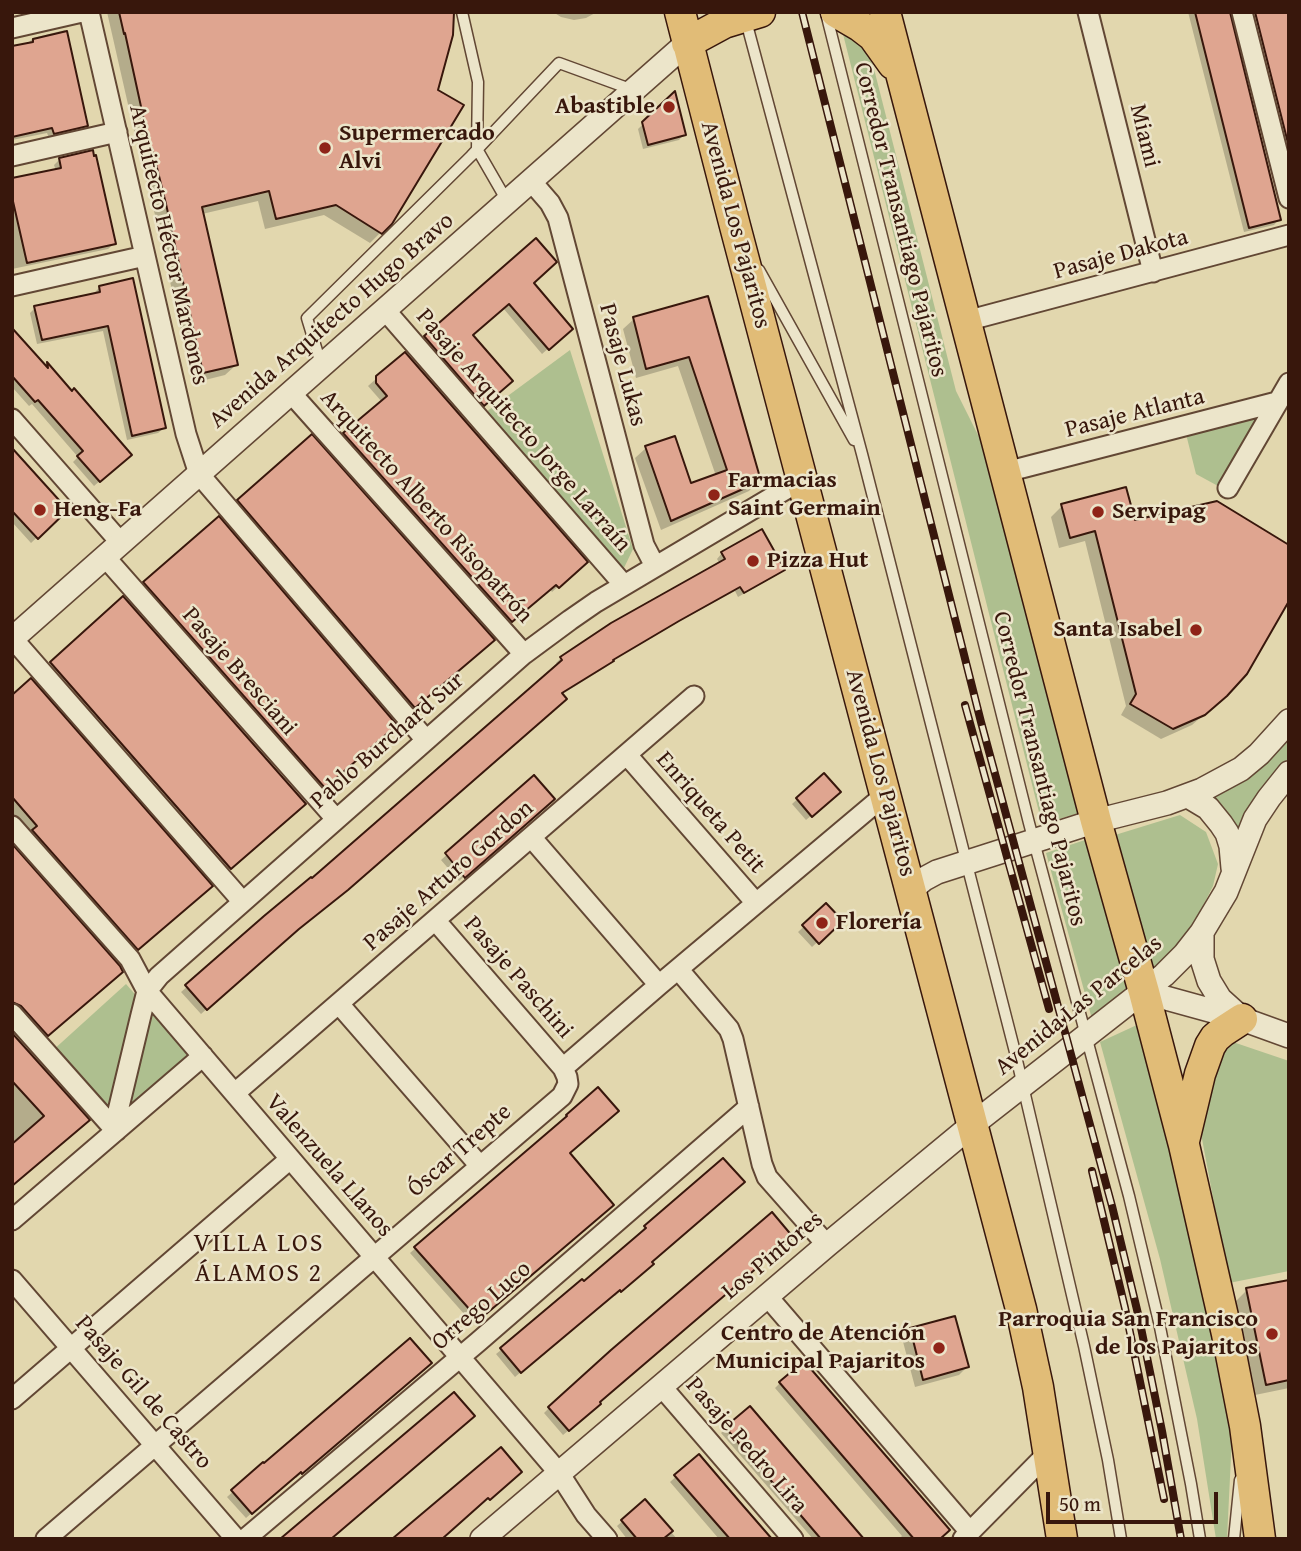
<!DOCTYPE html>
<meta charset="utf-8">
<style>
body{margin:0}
#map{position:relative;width:1301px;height:1551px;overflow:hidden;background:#e2d7ae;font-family:"Gentium Book Plus",serif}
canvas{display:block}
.frame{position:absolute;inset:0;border:14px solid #38170c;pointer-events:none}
.scale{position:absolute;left:1046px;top:1492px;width:172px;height:32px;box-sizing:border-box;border:4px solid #38170c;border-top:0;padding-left:9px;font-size:21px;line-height:24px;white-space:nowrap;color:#38170c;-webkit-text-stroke:5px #ece5ca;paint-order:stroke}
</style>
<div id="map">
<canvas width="1301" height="1551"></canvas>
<div class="frame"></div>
<div class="scale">50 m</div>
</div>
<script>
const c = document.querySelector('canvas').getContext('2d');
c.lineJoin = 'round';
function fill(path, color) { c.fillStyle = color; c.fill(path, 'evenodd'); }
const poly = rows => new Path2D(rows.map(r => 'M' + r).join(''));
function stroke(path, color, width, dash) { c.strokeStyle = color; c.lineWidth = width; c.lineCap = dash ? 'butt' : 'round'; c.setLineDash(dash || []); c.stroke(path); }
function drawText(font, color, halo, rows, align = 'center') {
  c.font = font + ' "Gentium Book Plus",serif'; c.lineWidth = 5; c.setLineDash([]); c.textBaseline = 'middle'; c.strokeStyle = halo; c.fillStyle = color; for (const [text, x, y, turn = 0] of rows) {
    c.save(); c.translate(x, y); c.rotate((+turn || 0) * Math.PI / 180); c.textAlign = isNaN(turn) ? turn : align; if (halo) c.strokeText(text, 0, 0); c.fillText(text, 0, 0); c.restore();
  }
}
fill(poly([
 [842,30,858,39,873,65,956,391,993,465,1079,813,1042,824],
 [570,350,633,549,623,570,486,412],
 [1263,412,1218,486,1196,474,1186,434],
 [1289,735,1289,761,1236,831,1206,797],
 [1180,815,1206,832,1218,864,1213,886,1190,932,1154,971,1115,835],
 [1085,840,1130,987,1092,1019,1046,853],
 [126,984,140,1000,113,1115,51,1052],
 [150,1007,191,1054,128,1110],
 [1139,1024,1204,1289,1232,1436,1227,1539,1216,1539,1197,1419,1160,1259,1100,1042],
 [1227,1040,1289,1061,1289,1271,1229,1283,1200,1128]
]), '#aebf8f');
fill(poly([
 [21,12,40,12,22,16],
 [107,12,452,12,390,223,370,243,324,215,265,229,258,201,202,214,236,365,225,375,193,383,155,215,137,144],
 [553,12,597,12,586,18,574,20,561,17],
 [1188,12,1228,12,1279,219,1274,225,1244,232],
 [1248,12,1289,12,1289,165],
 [65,30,86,126,80,131,49,138,47,133,12,140,12,48,28,45,28,43,33,38],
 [674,95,684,134,679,140,643,149,638,129],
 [60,159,114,244,108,249,12,269,12,180,56,171,54,165],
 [536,240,532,283,565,334,542,354,503,308,471,335,506,386,478,410,420,342],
 [100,287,164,428,158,433,127,440,103,331,37,344,30,313,35,308,95,295,94,293],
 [707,299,759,480,749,491,661,530,635,458,646,448,690,485,716,476,678,366,636,378,623,329,634,319],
 [12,330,45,367,47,365,72,393,124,460,94,486,73,462,78,457,32,404,29,406,12,387],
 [404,354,580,567,552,592,550,589,506,626,339,439,382,402,368,386],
 [12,450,66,510,31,543,12,522],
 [239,501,487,645,409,712,233,507],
 [1062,506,1134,523,1225,696,1192,725,1161,739,1121,715,1126,706,1085,541,1059,548,1051,517],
 [722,553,783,570,777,575,738,597,735,591,671,626,610,662,606,667,561,695,340,895,261,960,201,1014,181,992,558,666,556,663,561,658,720,564,717,559],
 [144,583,389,730,318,791,139,588],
 [123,599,298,809,224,873,46,669],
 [12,697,205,891,132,954,12,820],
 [824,775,833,797,806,820,792,804],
 [533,777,547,804,459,881,441,860],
 [12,847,115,977,42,1040,12,1009],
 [826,906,840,921,812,947,798,932],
 [12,1035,87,1120,12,1185],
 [598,1089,568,1154,523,1280,473,1324,410,1253,563,1122,567,1116],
 [723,1160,646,1269,615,1296,613,1294,515,1377,496,1354,584,1284,641,1234,640,1232,645,1227],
 [1289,1282,1289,1388,1255,1395,1236,1301,1247,1290],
 [910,1330,967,1367,959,1375,915,1387,902,1338],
 [424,1368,296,1478,294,1476,246,1518,227,1497,263,1465],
 [780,1383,938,1539,899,1539,902,1536,775,1388],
 [598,1403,594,1409,563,1435,544,1413,549,1408],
 [726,1428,862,1539,813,1539,721,1433],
 [699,1456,770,1539,719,1539,670,1482],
 [645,1501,677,1539,627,1539,617,1526]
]), '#0003');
const building = poly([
 [119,12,454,12,453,35,438,90,464,105,392,224,382,234,336,205,276,219,269,191,202,207,238,365,203,373,166,204,152,148,150,148,125,33,124,34,119,12],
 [1195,12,1230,12,1281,220,1249,228,1195,12],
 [1255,12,1289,12,1289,147,1255,12],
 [67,31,88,126,54,134,52,128,12,137,12,46,33,42,33,39,67,31],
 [675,91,686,135,648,145,642,122,675,91],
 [93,150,94,156,96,155,116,244,27,263,12,197,12,178,61,168,59,158,93,150],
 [536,238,557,262,534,283,573,329,549,350,509,304,473,335,513,381,484,406,424,336,536,238],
 [133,278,166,428,132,436,108,326,42,340,34,306,100,292,99,286,133,278],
 [708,296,761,481,671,521,645,446,675,436,691,483,727,470,689,357,646,369,633,317,708,296],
 [12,328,48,368,47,362,72,391,74,388,132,455,100,482,77,456,83,451,38,400,35,402,12,376,12,328],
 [405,352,588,562,559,588,556,585,512,622,343,433,387,396,376,383,376,376,405,352],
 [312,434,495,640,415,708,237,500,312,434],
 [12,448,68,510,38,539,12,511,12,448],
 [1126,487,1135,520,1217,501,1289,545,1289,601,1247,674,1227,696,1205,715,1173,729,1130,704,1136,694,1095,531,1070,538,1061,504,1126,487],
 [219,516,397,725,325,788,143,582,219,516],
 [762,529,785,570,744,593,740,587,679,621,613,660,614,661,562,693,567,699,348,890,299,929,207,1010,185,985,264,916,311,877,312,878,562,660,560,657,611,623,725,559,721,552,762,529],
 [123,596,306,804,231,869,50,662,123,596],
 [31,678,213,886,138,950,32,830,37,826,12,797,12,695,31,678],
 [824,773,841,792,812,817,796,798,824,773],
 [534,775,555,799,465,878,445,853,534,775],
 [14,846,120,966,123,972,48,1036,21,1006,12,1002,12,847,14,846],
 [826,903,843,921,819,944,802,925,826,903],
 [12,1033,90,1120,12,1186,12,1144,44,1116,12,1081,12,1033],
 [598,1087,619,1111,570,1153,614,1205,479,1320,414,1247,567,1116,566,1115,598,1087],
 [723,1158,745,1182,652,1262,654,1264,621,1292,620,1290,521,1373,500,1348,582,1279,584,1281,646,1228,644,1226,723,1158],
 [772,1212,793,1237,600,1402,601,1404,569,1431,548,1407,611,1350,772,1212],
 [1289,1280,1289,1380,1266,1385,1246,1288,1289,1280],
 [955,1316,969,1367,923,1380,910,1328,955,1316],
 [410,1338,432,1363,302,1474,301,1472,252,1514,231,1490,263,1462,264,1463,410,1338],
 [804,1361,950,1530,940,1539,914,1539,779,1382,804,1361],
 [454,1392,475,1416,331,1539,280,1539,454,1392],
 [750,1406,791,1454,864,1539,821,1539,725,1427,750,1406],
 [501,1447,522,1472,490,1500,488,1498,442,1539,392,1539,501,1447],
 [699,1454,739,1501,772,1539,730,1539,674,1475,699,1454],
 [645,1499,673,1531,663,1539,637,1539,621,1520,645,1499]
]);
fill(building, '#dfa590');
stroke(building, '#38170c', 2);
const service = poly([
 [462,12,478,82,477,149,507,201],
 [826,13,1029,823,1129,1196,1159,1322,1191,1484,1200,1539],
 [746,21,862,454,1015,1052,1084,1346,1108,1460,1121,1539],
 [759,270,854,440],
 [321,364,307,318,471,156,559,63,633,90],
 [1234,1539,1240,1480]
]);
const minor = poly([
 [89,12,186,434,199,474,426,740],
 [1088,12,1153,272],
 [1242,12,1289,198],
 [12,28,82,12],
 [12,156,117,132],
 [531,181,550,203,558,218,644,545,655,566],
 [12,286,145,256],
 [385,310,624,585],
 [966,321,1289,235],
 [291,393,524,654],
 [12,419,121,543],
 [1006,472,1277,402],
 [1228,488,1289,383],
 [105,557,336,819],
 [13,639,242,901],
 [627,755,756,903],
 [12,826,130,959,147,991,559,1473,586,1515,607,1539],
 [531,837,659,985],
 [678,969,729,1029,733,1039,762,1164,767,1177,827,1245],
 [339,1004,480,1166],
 [12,1014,116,1131],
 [563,1068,659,985,886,794],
 [235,1093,694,696],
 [116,1131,118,1111,141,1015,147,991,159,976,524,654,570,620,596,602,803,479],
 [12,1220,203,1056],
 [12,1280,236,1539],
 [767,1296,970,1532],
 [661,1386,793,1539],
 [12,1399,290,1159],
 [46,1539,562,1096,568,1084,567,1077,563,1068,435,920],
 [245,1539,478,1342,749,1107],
 [963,1539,1049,1452]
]);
const tertiary = poly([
 [12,639,687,43],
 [1188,796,1208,808,1221,824,1227,833,1231,846,1233,868],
 [911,890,924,879,937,872,1096,821,1167,803,1202,790,1241,769,1259,754,1289,721],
 [1202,932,1202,959,1209,981,1220,999,1240,1017],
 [1144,992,1242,1019,1289,1036],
 [482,1539,827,1245,972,1125,1164,975,1184,955,1202,932,1226,892,1255,819,1269,798,1289,773]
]);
const primary = poly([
 [680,12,735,226,1021,1309,1038,1387,1062,1539],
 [836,12,860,26,873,36,893,64],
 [885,12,1096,821,1144,992,1184,1145,1227,1334,1245,1426,1260,1539],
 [687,43,724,23,760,12],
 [1184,1141,1200,1074,1210,1046,1215,1038,1222,1032,1242,1019]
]);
stroke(service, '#624734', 13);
stroke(minor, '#624734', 23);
stroke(tertiary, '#624734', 26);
stroke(primary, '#38170c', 33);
stroke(service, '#ece5ca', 10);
stroke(minor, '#ece5ca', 19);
stroke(tertiary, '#ece5ca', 23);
stroke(primary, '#e1bc77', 30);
const rail = poly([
 [802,12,981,722,1112,1206,1139,1318,1162,1431,1181,1539],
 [965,705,1049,1009],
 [1092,1171,1125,1308,1164,1499]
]);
stroke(rail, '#38170c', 8);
stroke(rail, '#ece5ca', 5, [16]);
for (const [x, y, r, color] of [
 [669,107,7,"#8f2418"],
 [325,148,7,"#8f2418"],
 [714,495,7,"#8f2418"],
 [40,510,7,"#8f2418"],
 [1098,512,7,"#8f2418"],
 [753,561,7,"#8f2418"],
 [1196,630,7,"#8f2418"],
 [822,923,7,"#8f2418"],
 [1272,1334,7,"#8f2418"],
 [939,1348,7,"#8f2418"]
]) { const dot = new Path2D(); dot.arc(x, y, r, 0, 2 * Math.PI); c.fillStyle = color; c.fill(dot); stroke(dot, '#ece5ca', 2.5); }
drawText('bold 24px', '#38170c', '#ece5ca', [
 ["Abastible",655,107,"right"],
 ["Supermercado",339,134],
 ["Alvi",339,162],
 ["Farmacias",728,481],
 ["Saint Germain",728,509],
 ["Heng-Fa",54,510],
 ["Servipag",1112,512],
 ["Pizza Hut",767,561],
 ["Santa Isabel",1182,630,"right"],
 ["Florería",836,923],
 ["Parroquia San Francisco",1258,1320,"right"],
 ["de los Pajaritos",1258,1348,"right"],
 ["Centro de Atención",925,1334,"right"],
 ["Municipal Pajaritos",925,1362,"right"]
], 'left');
drawText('24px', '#38170c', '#ece5ca', [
 ["Miami",1144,136,76],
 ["Corredor Transantiago Pajaritos",900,220,76],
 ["Avenida Los Pajaritos",735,225,75],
 ["Arquitecto Héctor Mardones",168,245,77],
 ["Pasaje Dakota",1121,255,-15],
 ["Avenida Arquitecto Hugo Bravo",332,321,-41],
 ["Pasaje Lukas",622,365,75],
 ["Pasaje Atlanta",1135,414,-14],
 ["Pasaje Arquitecto Jorge Larraín",523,431,49],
 ["Arquitecto Alberto Risopatrón",426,507,48],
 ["Pasaje Bresciani",239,672,49],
 ["Pablo Burchard Sur",388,741,-41],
 ["Corredor Transantiago Pajaritos",1039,769,76],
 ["Avenida Los Pajaritos",880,773,75],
 ["Enriqueta Petit",710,813,49],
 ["Pasaje Arturo Gordon",449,876,-41],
 ["Pasaje Paschini",518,978,49],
 ["Avenida Las Parcelas",1079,1006,-39],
 ["Óscar Trepte",460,1151,-41],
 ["Valenzuela Llanos",329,1166,49],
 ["Los Pintores",773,1256,-40],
 ["Orrego Luco",482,1306,-41],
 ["Pasaje Gil de Castro",143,1393,49],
 ["Pasaje Pedro Lira",746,1446,49]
]);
c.letterSpacing = '2px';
drawText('26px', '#38170c', '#ece5ca', [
 ["VILLA LOS",259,1244],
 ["ÁLAMOS 2",259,1274]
]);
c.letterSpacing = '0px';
</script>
